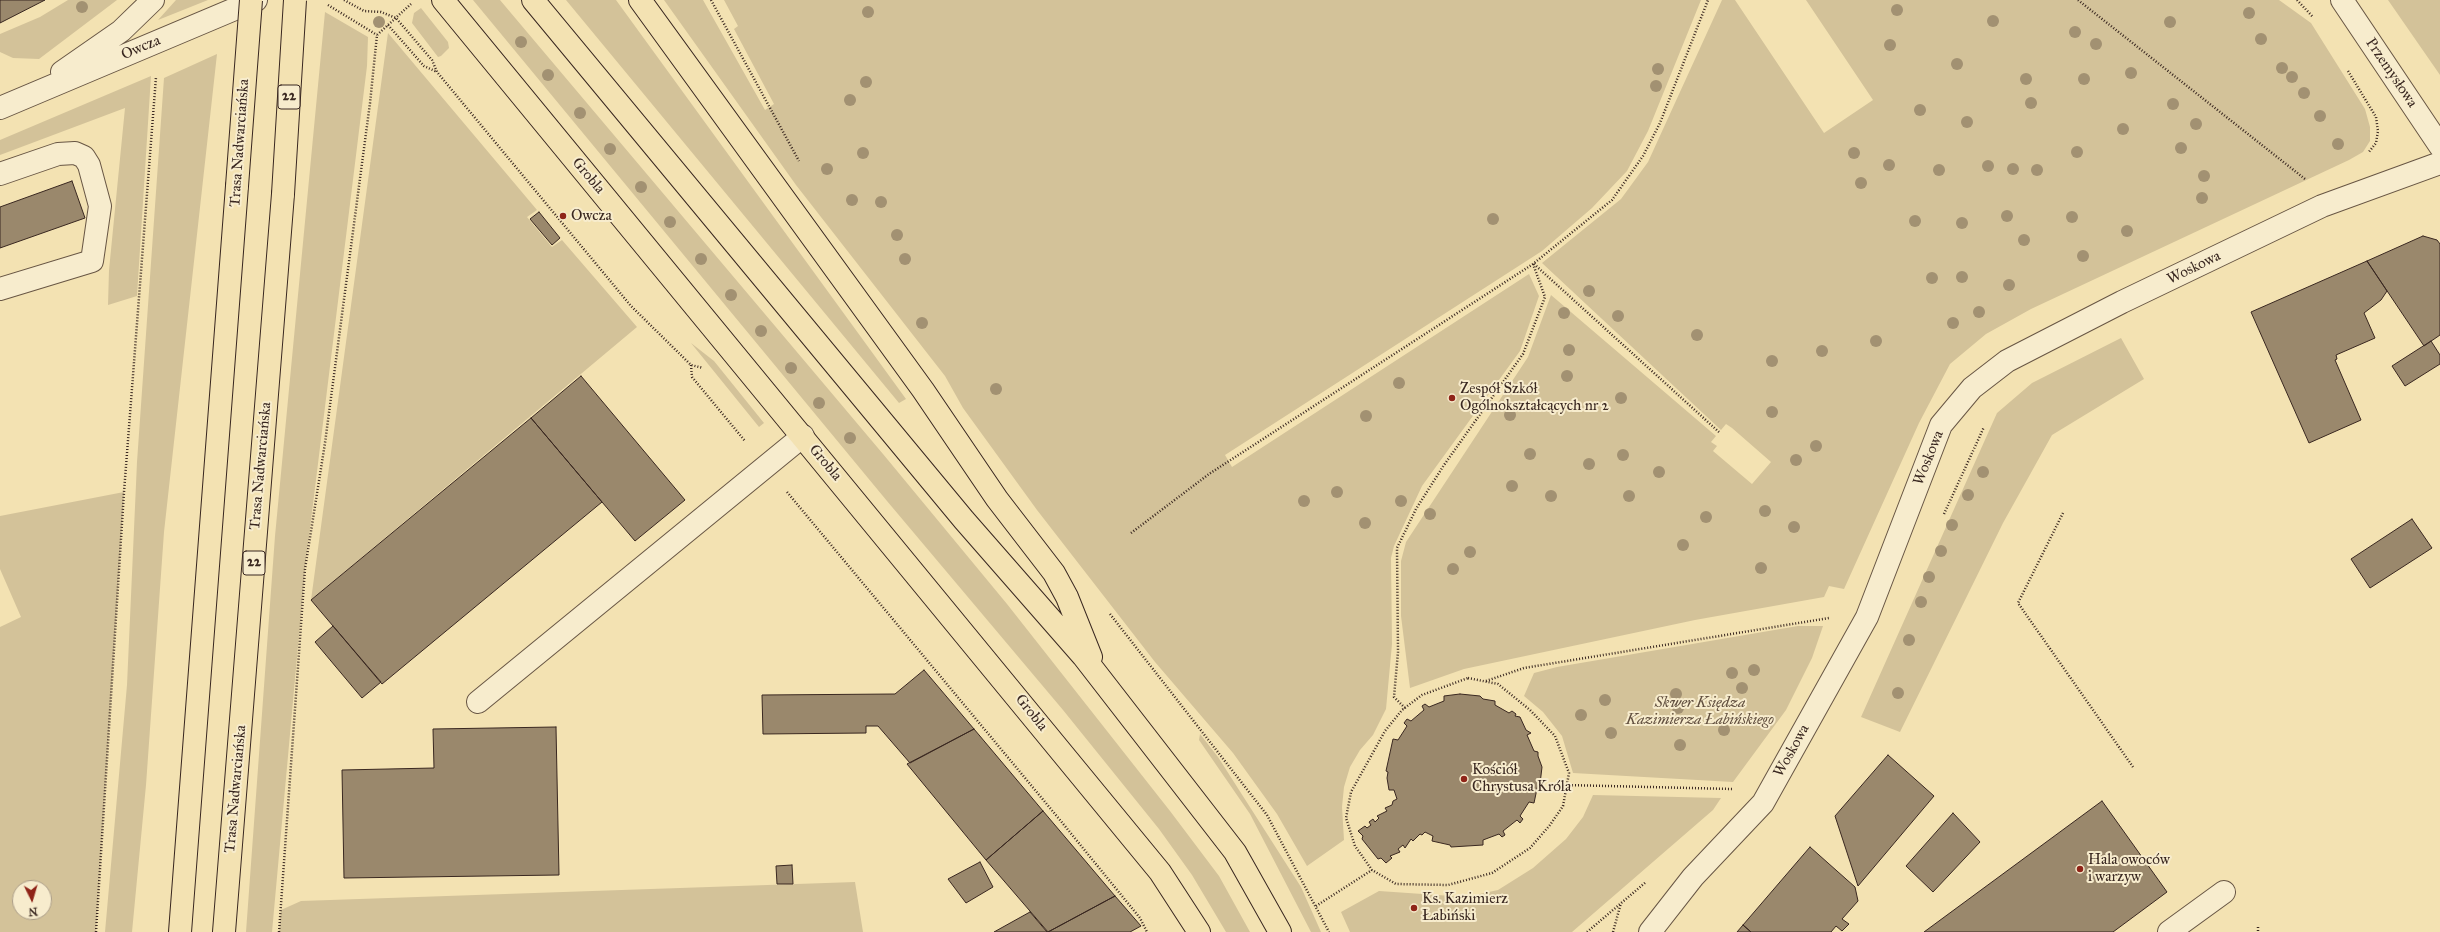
<!DOCTYPE html>
<meta charset="utf-8">
<style>
body{margin:0}
#map{position:relative;width:2440px;height:932px;overflow:hidden;background:#f3e2b2;font-family:"IM FELL Great Primer",serif}
canvas{display:block}
.north{position:absolute;left:12px;top:880px;width:40px;height:40px;box-sizing:border-box;background:#f7eccd;border:1px solid #ab9d88;border-radius:50%;rotate:175deg;font-size:11px;font-weight:700;line-height:16px;text-align:center;color:#392720}
.north::after{content:'';display:block;margin:auto;width:14px;height:18px;background:#8f2418;clip-path:polygon(50% 0,100% 100%,50% 72%,0 100%)}
</style>
<div id="map">
<canvas width="2440" height="932"></canvas>
<div class="north">N</div>
</div>
<script>
const c = document.querySelector('canvas').getContext('2d');
c.lineJoin = 'round';
function fill(path, color) { c.fillStyle = color; c.fill(path, 'evenodd'); }
const poly = rows => new Path2D(rows.map(r => 'M' + r).join(''));
function stroke(path, color, width, dash) { c.strokeStyle = color; c.lineWidth = width; c.lineCap = dash ? 'butt' : 'round'; c.setLineDash(dash || []); c.stroke(path); }
function drawText(font, color, halo, rows, align = 'center') {
  c.font = font + ' "IM FELL Great Primer",serif'; c.lineWidth = 4; c.setLineDash([]); c.textBaseline = 'middle'; c.strokeStyle = halo; c.fillStyle = color; for (const [text, x, y, turn = 0] of rows) {
    c.save(); c.translate(x, y); c.rotate((+turn || 0) * Math.PI / 180); c.textAlign = isNaN(turn) ? turn : align; if (halo) c.strokeText(text, 0, 0); c.fillText(text, 0, 0); c.restore();
  }
}
fill(poly([
 [68,0,117,0,39,59,13,58,0,52,0,34,40,17],
 [176,0,208,0,158,20],
 [473,0,500,0,883,454,1007,604,1170,811,1219,876,1250,932,1226,932,1192,875,1159,829,1063,710,887,501],
 [566,0,616,0,906,399,899,403],
 [664,0,703,0,765,110,774,104,734,29,738,26,724,0,1701,0,1648,131,1627,171,1592,208,1542,251,1225,455,1232,467,1529,274,1539,296,1520,351,1422,486,1394,546,1391,558,1392,644,1386,709,1373,735,1360,750,1350,767,1344,787,1342,807,1344,840,1307,866,1277,814,1233,753,1155,662,1037,510,963,408,945,376,796,185],
 [1722,0,1735,0,1824,133,1873,100,1806,0,2279,0,2311,23,2365,109,2370,127,2370,141,2363,152,2349,160,2031,309,1986,334,1950,364,1919,423,1844,589,1829,586,1824,597,1695,620,1464,669,1410,688,1401,616,1401,561,1406,542,1528,357,1551,295,1716,436,1711,442,1717,446,1713,451,1752,484,1771,462,1732,428,1726,424,1721,430,1542,263,1621,199,1648,162],
 [2388,0,2440,0,2440,75],
 [421,8,448,42,449,48,441,56,438,57,412,23,414,13],
 [325,12,368,37,367,66,305,569,272,932,246,932,275,536],
 [388,33,537,210,527,217,552,247,562,240,637,327,311,600],
 [217,54,164,532,146,785,132,932,105,932,127,685,137,462,164,78],
 [151,76,137,296,108,305,109,270,125,108,0,155,0,140],
 [2121,338,2144,379,2052,435,2003,523,1900,732,1861,717,1997,413,2032,383],
 [691,343,714,361,764,423,759,427],
 [124,492,96,932,0,932,0,627,21,617,0,569,0,516],
 [20,888,44,888,44,912,20,912],
 [1798,626,1823,626,1812,658,1786,710,1733,782,1573,773,1562,736,1543,712,1524,696,1534,673,1557,667],
 [1200,734,1218,757,1301,887,1321,932,1311,932,1250,814,1199,740],
 [1593,795,1721,798,1713,810,1572,932,1350,932,1341,912,1379,891,1466,897,1498,890,1533,868,1566,839,1583,817],
 [855,882,863,932,279,932,281,910,301,901]
]), '#d3c299');
const building = poly([
 [0,0,45,0,0,23,0,0],
 [72,181,85,218,0,248,0,207,72,181],
 [539,212,560,238,552,245,530,219,539,212],
 [2423,236,2437,240,2440,244,2440,335,2424,346,2367,261,2423,236],
 [2367,261,2387,291,2381,300,2364,313,2375,338,2336,355,2337,359,2335,360,2361,420,2309,443,2251,312,2367,261],
 [2431,341,2440,355,2440,364,2405,386,2392,366,2431,341],
 [581,376,685,500,635,541,531,418,581,376],
 [531,418,602,502,382,684,311,600,531,418],
 [2412,519,2432,548,2370,588,2351,559,2412,519],
 [333,626,381,682,362,698,315,642,333,626],
 [924,670,974,729,910,763,878,726,866,726,866,733,763,734,762,695,895,694,924,670],
 [1460,694,1480,696,1483,699,1495,701,1495,705,1509,713,1512,711,1516,714,1515,716,1520,717,1526,730,1531,733,1527,735,1534,751,1538,752,1538,756,1542,767,1540,784,1538,784,1534,803,1529,802,1520,816,1523,819,1520,823,1517,820,1503,831,1505,835,1502,837,1499,834,1483,840,1483,845,1451,847,1450,845,1432,841,1433,836,1425,832,1422,835,1420,834,1413,841,1411,839,1405,848,1403,845,1398,849,1400,852,1390,856,1392,858,1386,863,1381,858,1378,859,1362,839,1363,836,1358,831,1365,826,1367,828,1371,825,1369,822,1373,819,1375,822,1379,818,1377,816,1387,811,1385,808,1392,805,1393,801,1397,799,1394,790,1389,790,1387,778,1388,772,1386,771,1393,739,1398,740,1407,726,1404,723,1407,719,1411,721,1424,710,1422,706,1425,704,1429,707,1444,701,1444,696,1460,694],
 [556,727,559,875,344,878,342,770,434,768,433,729,556,727],
 [974,729,1043,811,986,860,907,764,974,729],
 [1888,755,1934,796,1858,886,1835,816,1888,755],
 [2102,801,2167,892,2113,932,1924,932,2102,801],
 [1043,811,1115,896,1048,932,986,860,1043,811],
 [1953,813,1980,842,1933,892,1906,866,1953,813],
 [1810,847,1855,887,1858,901,1842,919,1849,924,1842,931,1836,926,1831,932,1751,932,1743,925,1810,847],
 [980,862,993,887,966,903,948,879,980,862],
 [792,865,793,884,777,884,776,866,792,865],
 [1115,896,1141,926,1130,932,1048,932,1115,896],
 [1030,912,1047,932,994,932,1030,912],
 [1743,925,1751,932,1737,932,1743,925]
]);
fill(building, '#9a886c');
stroke(building, '#392720', 1);
const minor = poly([
 [2342,0,2440,146],
 [62,72,121,31,153,0],
 [0,108,256,0],
 [0,174,58,154,75,153,84,157,89,165,100,206,92,261,0,289],
 [478,702,803,436],
 [1650,932,1693,877,1763,803,1867,617,1941,425,1972,388,2007,361,2122,302,2322,206,2440,163],
 [2169,932,2224,892]
]);
const major = poly([
 [443,0,1160,872,1199,932],
 [533,0,964,520,1083,656,1235,852,1280,932],
 [640,0,923,390,997,499,1054,573,1067,597,1091,657],
 [180,932,237,186],
 [224,932,283,194]
]);
stroke(minor, '#685644', 24);
stroke(major, '#392720', 24);
stroke(poly([
 [344,0,364,11,381,12,396,18,432,60,437,72,631,306,691,365,703,368],
 [711,0,799,161],
 [2078,0,2305,179],
 [2297,0,2313,17],
 [328,5,377,35],
 [388,25,424,66,437,72],
 [2348,71,2376,117,2378,131,2376,143,2368,153],
 [1534,264,1719,432],
 [691,365,692,377,745,441],
 [787,492,1060,820,1140,918,1147,932],
 [2063,513,2018,603,2133,767],
 [1944,514,1984,427],
 [1131,533,1209,474,1533,264,1612,200,1643,156,1660,123,1708,0],
 [1110,614,1267,815,1329,932],
 [1468,678,1498,684,1530,710,1555,736,1569,773,1563,806,1550,825,1530,848,1492,873,1448,885,1396,884,1372,870,1355,846,1346,818,1351,792,1385,731,1402,710,1422,695,1468,678],
 [1486,681,1524,668,1829,618],
 [1405,708,1394,697,1398,652,1397,548,1416,509,1444,465,1523,354,1545,297,1533,264],
 [1566,785,1732,789],
 [1316,906,1372,870],
 [2258,927,2258,932],
 [96,932,124,492,156,77],
 [279,932,305,569,325,443,370,103,377,35,411,4],
 [1587,932,1646,882],
 [1613,932,1621,903]
]), '#392720', 2.5, [1, 2]);
stroke(minor, '#f7eccd', 22);
stroke(major, '#f3e2b2', 22);
const majorBridge = poly([
 [237,186,251,0],
 [283,194,295,0]
]);
stroke(majorBridge, '#392720', 24, []);
stroke(majorBridge, '#f3e2b2', 22);
c.fillStyle = '#a29172';
for (const [x, y] of [
 [82,7],
 [1897,10],
 [868,12],
 [2249,13],
 [1993,21],
 [379,22],
 [2170,22],
 [2075,32],
 [2261,39],
 [521,42],
 [2096,44],
 [1890,45],
 [1957,64],
 [2282,68],
 [1658,69],
 [2131,73],
 [548,75],
 [2292,77],
 [2026,79],
 [2084,79],
 [866,82],
 [1656,86],
 [2304,93],
 [850,100],
 [2031,103],
 [2173,104],
 [1920,110],
 [580,113],
 [2320,116],
 [1967,122],
 [2196,124],
 [2123,129],
 [2338,144],
 [2181,148],
 [610,149],
 [2077,152],
 [863,153],
 [1854,153],
 [1889,165],
 [1988,166],
 [827,169],
 [2013,169],
 [1939,170],
 [2037,170],
 [2204,176],
 [1861,183],
 [641,187],
 [2202,198],
 [852,200],
 [881,202],
 [2007,216],
 [2072,217],
 [1493,219],
 [1915,221],
 [670,222],
 [1962,223],
 [2127,231],
 [897,235],
 [2024,240],
 [2083,256],
 [701,259],
 [905,259],
 [1962,277],
 [1932,278],
 [2009,285],
 [1589,291],
 [731,295],
 [1979,312],
 [1564,313],
 [1618,316],
 [922,323],
 [1953,323],
 [761,331],
 [1697,335],
 [1876,341],
 [1569,350],
 [1822,351],
 [1772,361],
 [791,368],
 [1567,376],
 [1399,383],
 [996,389],
 [1621,398],
 [819,403],
 [1772,412],
 [1510,415],
 [1366,416],
 [850,438],
 [1816,446],
 [1530,454],
 [1623,455],
 [1796,460],
 [1589,464],
 [1659,472],
 [1983,472],
 [1512,486],
 [1337,492],
 [1968,495],
 [1551,496],
 [1629,496],
 [1304,501],
 [1401,501],
 [1765,511],
 [1430,514],
 [1706,517],
 [1365,523],
 [1952,525],
 [1794,527],
 [1683,545],
 [1941,551],
 [1470,552],
 [1761,568],
 [1453,569],
 [1929,577],
 [1921,602],
 [1909,640],
 [1754,670],
 [1732,673],
 [1742,688],
 [1898,693],
 [1676,694],
 [1605,700],
 [1678,708],
 [1581,715],
 [1724,730],
 [1611,733],
 [1680,745]
]) { c.beginPath(); c.arc(x, y, 6, 0, 2 * Math.PI); c.fill(); }
for (const [x, y, r, color] of [
 [563,216,4,"#8f2418"],
 [1452,398,4,"#8f2418"],
 [1464,779,4,"#8f2418"],
 [2080,869,4,"#8f2418"],
 [1414,908,4,"#8f2418"]
]) { const dot = new Path2D(); dot.arc(x, y, r, 0, 2 * Math.PI); c.fillStyle = color; c.fill(dot); stroke(dot, '#f7eccd', 1.5); }
for (const [x, y, w] of [
 [289,97,22],
 [254,563,22]
]) { const box = new Path2D(); box.roundRect(x - w / 2, y - 12, w, 24, 3); c.fillStyle = '#f7eccd'; c.fill(box); stroke(box, '#392720', 1); }
drawText('bold 14px', '#392720', null, [
 ["22",289,97],
 ["22",254,563]
]);
drawText('15px', '#392720', '#f7eccd', [
 ["Owcza",141,48,-23],
 ["Przemysłowa",2391,73,56],
 ["Trasa Nadwarciańska",240,143,-86],
 ["Grobla",588,176,50],
 ["Woskowa",2194,268,-26],
 ["Woskowa",1929,458,-68],
 ["Grobla",825,463,50],
 ["Trasa Nadwarciańska",261,466,-85],
 ["Grobla",1031,713,51],
 ["Woskowa",1792,751,-61],
 ["Trasa Nadwarciańska",236,789,-85]
]);
drawText('15px', '#392720', '#f7eccd', [
 ["Owcza",571,216],
 ["Zespół Szkół",1460,389],
 ["Ogólnokształcących nr 2",1460,406],
 ["Kościół",1472,770],
 ["Chrystusa Króla",1472,787],
 ["Hala owoców",2088,860],
 ["i warzyw",2088,877],
 ["Ks. Kazimierz",1422,899],
 ["Łabiński",1422,916]
], 'left');
drawText('italic 15px', '#604e3e', '#f7eccd', [
 ["Skwer Księdza",1700,703],
 ["Kazimierza Łabińskiego",1700,720]
]);
</script>
